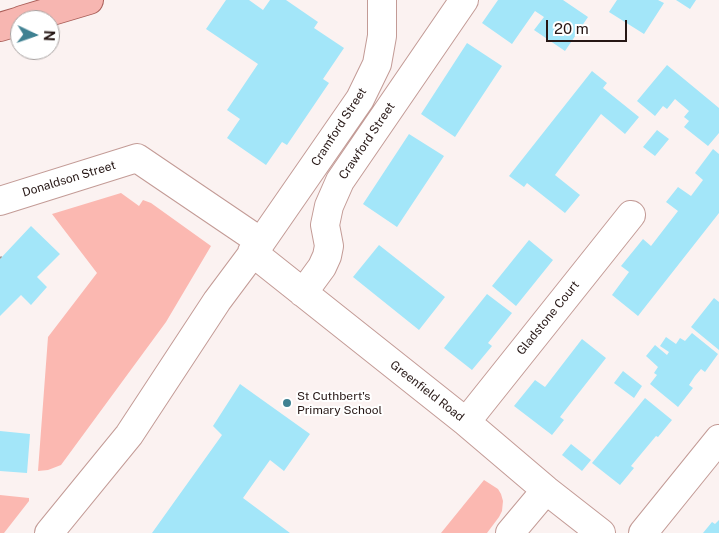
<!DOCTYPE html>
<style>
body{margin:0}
#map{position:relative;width:719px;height:533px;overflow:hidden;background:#fbf2f1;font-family:"Public Sans",sans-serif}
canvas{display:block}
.north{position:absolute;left:10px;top:10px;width:50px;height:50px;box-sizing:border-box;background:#fff;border:1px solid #a8a2a1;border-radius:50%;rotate:93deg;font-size:14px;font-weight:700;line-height:20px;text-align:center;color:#261715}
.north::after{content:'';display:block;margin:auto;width:18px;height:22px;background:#3f8192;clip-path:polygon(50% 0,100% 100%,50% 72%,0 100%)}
.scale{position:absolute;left:546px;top:20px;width:81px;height:22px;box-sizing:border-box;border:2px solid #261715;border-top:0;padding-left:6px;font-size:15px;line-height:18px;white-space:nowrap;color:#261715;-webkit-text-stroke:4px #fff;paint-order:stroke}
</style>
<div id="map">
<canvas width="719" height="533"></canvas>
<div class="north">N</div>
<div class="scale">20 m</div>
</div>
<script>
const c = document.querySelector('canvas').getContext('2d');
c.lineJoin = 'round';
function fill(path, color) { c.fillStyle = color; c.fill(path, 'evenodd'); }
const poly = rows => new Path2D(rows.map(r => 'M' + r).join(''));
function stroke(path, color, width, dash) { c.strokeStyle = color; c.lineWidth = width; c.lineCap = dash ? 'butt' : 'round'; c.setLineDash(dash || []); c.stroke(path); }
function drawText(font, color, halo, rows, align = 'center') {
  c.font = font + ' "Public Sans",sans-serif'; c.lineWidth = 4; c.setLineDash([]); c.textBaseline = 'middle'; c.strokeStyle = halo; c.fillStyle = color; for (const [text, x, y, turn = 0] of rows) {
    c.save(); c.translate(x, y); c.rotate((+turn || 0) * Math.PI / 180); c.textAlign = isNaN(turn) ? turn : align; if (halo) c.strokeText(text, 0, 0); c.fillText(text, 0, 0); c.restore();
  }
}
fill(poly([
 [121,193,139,206,143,200,151,203,211,246,166,322,61,465,48,470,38,471,48,337,97,273,52,214],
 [484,480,498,489,501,494,503,501,502,511,499,517,487,533,441,533],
 [0,495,29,498,29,501,4,533,0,533]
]), '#fbb8b1');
fill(poly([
 [226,0,249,0,263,10,270,0,286,0,318,22,314,28,344,48,323,79,329,83,287,145,282,142,266,165,227,138,240,119,227,110,258,64,206,29],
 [498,0,563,0,588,17,565,51,534,30,544,17,535,11,512,44,482,23],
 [617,0,658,0,664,3,644,34,609,12],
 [676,0,696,0,690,9],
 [467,43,502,66,455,137,421,114],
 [667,65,719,108,719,133,708,146,684,127,689,121,684,117,689,111,675,99,667,109,663,106,655,116,637,101],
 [592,71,607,83,603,88,639,117,625,134,601,114,555,175,580,195,565,213,527,183,524,187,509,176],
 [657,130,669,139,655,156,643,147],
 [409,134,444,156,397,227,363,204],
 [713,149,719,154,719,213,638,316,612,295,629,272,621,266,643,239,651,246,678,211,666,202,678,187,691,196,703,180,695,173],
 [31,226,60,254,37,277,47,287,31,305,21,295,0,316,0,259],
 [529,240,553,260,516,306,492,286],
 [379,245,445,297,419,330,353,277],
 [487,294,512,313,488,343,492,346,472,370,444,348],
 [714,298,719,302,719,350,691,327],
 [692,333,718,354,705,372,701,369,695,376,689,385,693,388,678,407,650,384,657,375,654,373,658,367,646,356,655,345,667,355,669,352,660,346,666,337,676,344,680,338,685,341],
 [582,339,606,358,560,417,564,420,552,435,514,406,535,380,545,387],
 [623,371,642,386,634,398,614,383],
 [240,384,310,434,284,471,270,460,243,498,290,533,152,533,222,435,213,426],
 [645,398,672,420,658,437,656,436,631,466,634,468,620,485,592,463],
 [0,431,30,434,27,473,0,471],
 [571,444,591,460,582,471,562,455],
 [719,520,719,533,703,533,712,522,715,524]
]), '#a3e6f9');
const street = poly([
 [0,201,137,158,261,242],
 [252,252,466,422,546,490,601,533],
 [303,293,322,267,327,256,329,246,325,225,329,206,340,181,464,0],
 [466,422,631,215],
 [49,533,129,435,217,301,261,242,360,99,377,64,382,36,382,0],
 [510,533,546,490],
 [643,533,719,439]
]);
const primary = poly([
 [22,20,89,0],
 [0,27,20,21]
]);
stroke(street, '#c39b96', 30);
stroke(primary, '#aa5f59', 30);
stroke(poly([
 [0,257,1,258]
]), '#9d918f', 3, [2.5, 2.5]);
stroke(street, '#fff', 28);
stroke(primary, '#f7b6b1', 28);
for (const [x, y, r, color] of [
 [287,403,5,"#3f8192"]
]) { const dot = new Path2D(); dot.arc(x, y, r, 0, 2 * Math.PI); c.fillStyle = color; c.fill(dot); stroke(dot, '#fff', 2); }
drawText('12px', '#261715', '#fff', [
 ["Cramford Street",339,127,-57],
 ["Crawford Street",367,141,-56],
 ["Donaldson Street",69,179,-17],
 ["Gladstone Court",548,318,-51],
 ["Greenfield Road",427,391,38]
]);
drawText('12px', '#261715', '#fff', [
 ["St Cuthbert's",297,396],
 ["Primary School",297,410]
], 'left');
</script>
